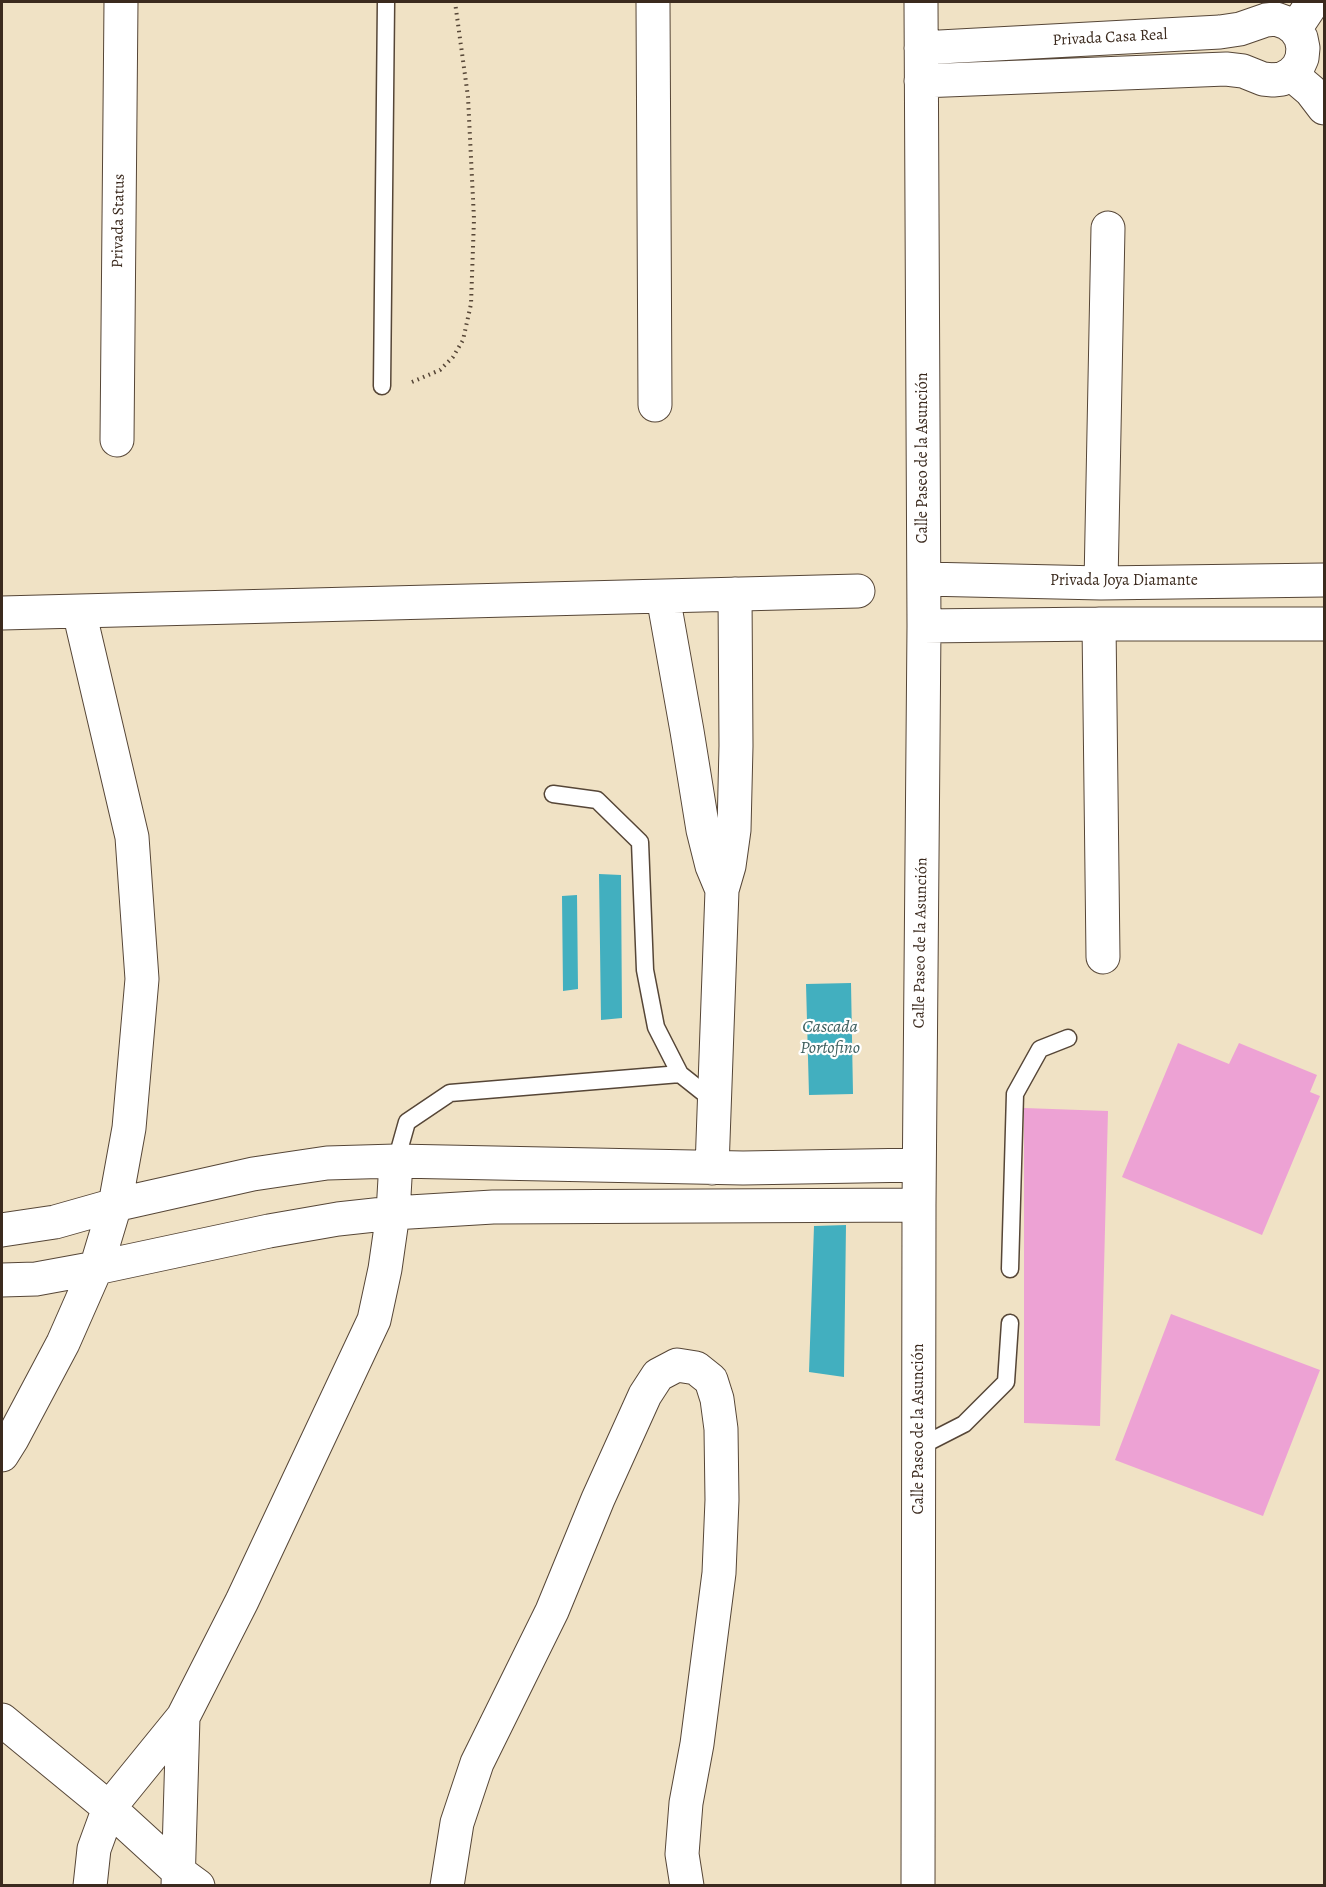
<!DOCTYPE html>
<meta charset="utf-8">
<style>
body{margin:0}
#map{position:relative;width:1326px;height:1887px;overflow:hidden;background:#f0e2c5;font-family:Alegreya,serif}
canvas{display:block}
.frame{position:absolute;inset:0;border:3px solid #3b2a1e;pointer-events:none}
</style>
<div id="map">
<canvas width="1326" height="1887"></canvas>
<div class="frame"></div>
</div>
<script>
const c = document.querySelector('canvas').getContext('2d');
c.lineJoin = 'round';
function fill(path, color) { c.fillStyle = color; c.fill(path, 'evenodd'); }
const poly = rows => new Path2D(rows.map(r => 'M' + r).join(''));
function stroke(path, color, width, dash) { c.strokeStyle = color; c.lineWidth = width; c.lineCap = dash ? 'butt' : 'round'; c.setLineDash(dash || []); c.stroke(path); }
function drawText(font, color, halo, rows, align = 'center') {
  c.font = font + ' Alegreya,serif'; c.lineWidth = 4.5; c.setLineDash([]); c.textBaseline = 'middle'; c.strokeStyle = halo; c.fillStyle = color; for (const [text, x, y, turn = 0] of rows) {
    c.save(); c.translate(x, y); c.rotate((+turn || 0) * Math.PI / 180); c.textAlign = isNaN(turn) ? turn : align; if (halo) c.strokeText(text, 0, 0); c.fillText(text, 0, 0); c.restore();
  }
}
fill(poly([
 [599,874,621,875,622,1018,601,1020],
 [577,895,578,989,563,991,562,896],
 [851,983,853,1094,809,1095,806,984],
 [846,1225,844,1377,809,1372,814,1226]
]), '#42afbf');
fill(poly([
 [1178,1043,1229,1064,1239,1043,1317,1075,1310,1092,1320,1096,1262,1235,1122,1177],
 [1024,1108,1108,1111,1100,1426,1024,1423],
 [1171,1314,1320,1370,1263,1516,1115,1460]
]), '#eda2d4');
const lane = poly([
 [382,386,386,2],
 [553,794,597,800,640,842,645,970,656,1027,680,1074,714,1101],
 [396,1161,407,1122,450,1093,680,1074],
 [1010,1269,1015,1094,1040,1049,1068,1038],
 [919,1447,964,1424,1006,1382,1010,1323]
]);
const street = poly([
 [653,2,655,405],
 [1295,29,1313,2],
 [921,48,1220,32,1240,29,1266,20,1276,19,1287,23,1295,29,1301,38,1303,48,1302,58,1298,67,1291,74,1282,79,1273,80,1263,79,1243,71,1226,69,921,81],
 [1291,74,1311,91,1324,108],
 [117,440,121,2],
 [924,579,1101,583,1324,580],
 [1101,583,1108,228],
 [663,596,687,731,703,830,712,866,722,890],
 [79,611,858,591],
 [2,613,79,611,132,837,142,979,129,1128,115,1205,96,1268,63,1343,12,1439,2,1455],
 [1099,624,1103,957],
 [924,626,1099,624,1324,624],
 [712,1168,722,890,729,866,734,830,736,746,735,594],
 [2,1230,55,1222,115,1205,253,1174,327,1163,396,1161,743,1168,919,1165],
 [2,1280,36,1279,96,1268,269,1231,338,1219,393,1213,493,1207,919,1205],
 [2,1720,109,1808,179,1872,198,1886],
 [90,1886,94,1849,109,1808,183,1717,242,1601,374,1320,385,1269,393,1213,396,1161],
 [178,1886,183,1717],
 [447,1886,457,1823,477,1763,552,1611,598,1499,645,1395,658,1375,677,1365,696,1368,711,1380,717,1399,721,1429,722,1500,719,1573,697,1744,686,1803,682,1854,687,1886],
 [918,1886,919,1205,924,626,921,2]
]);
stroke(lane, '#564637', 19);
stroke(street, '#564637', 35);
stroke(poly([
 [412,382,440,370,453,357,463,340,471,304,474,219,468,97,455,2]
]), '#564637', 4, [1.5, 4.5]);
stroke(lane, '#fff', 16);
stroke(street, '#fff', 33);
drawText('16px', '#3b2a1e', '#fff', [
 ["Privada Casa Real",1110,38,-3],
 ["Privada Status",119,221,-89],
 ["Calle Paseo de la Asunción",923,458,-90],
 ["Privada Joya Diamante",1124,581],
 ["Calle Paseo de la Asunción",921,943,-89],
 ["Calle Paseo de la Asunción",919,1429,-90]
]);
drawText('italic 18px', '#3e5f5e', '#fff', [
 ["Cascada",830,1028],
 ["Portofino",830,1049]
]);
</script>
